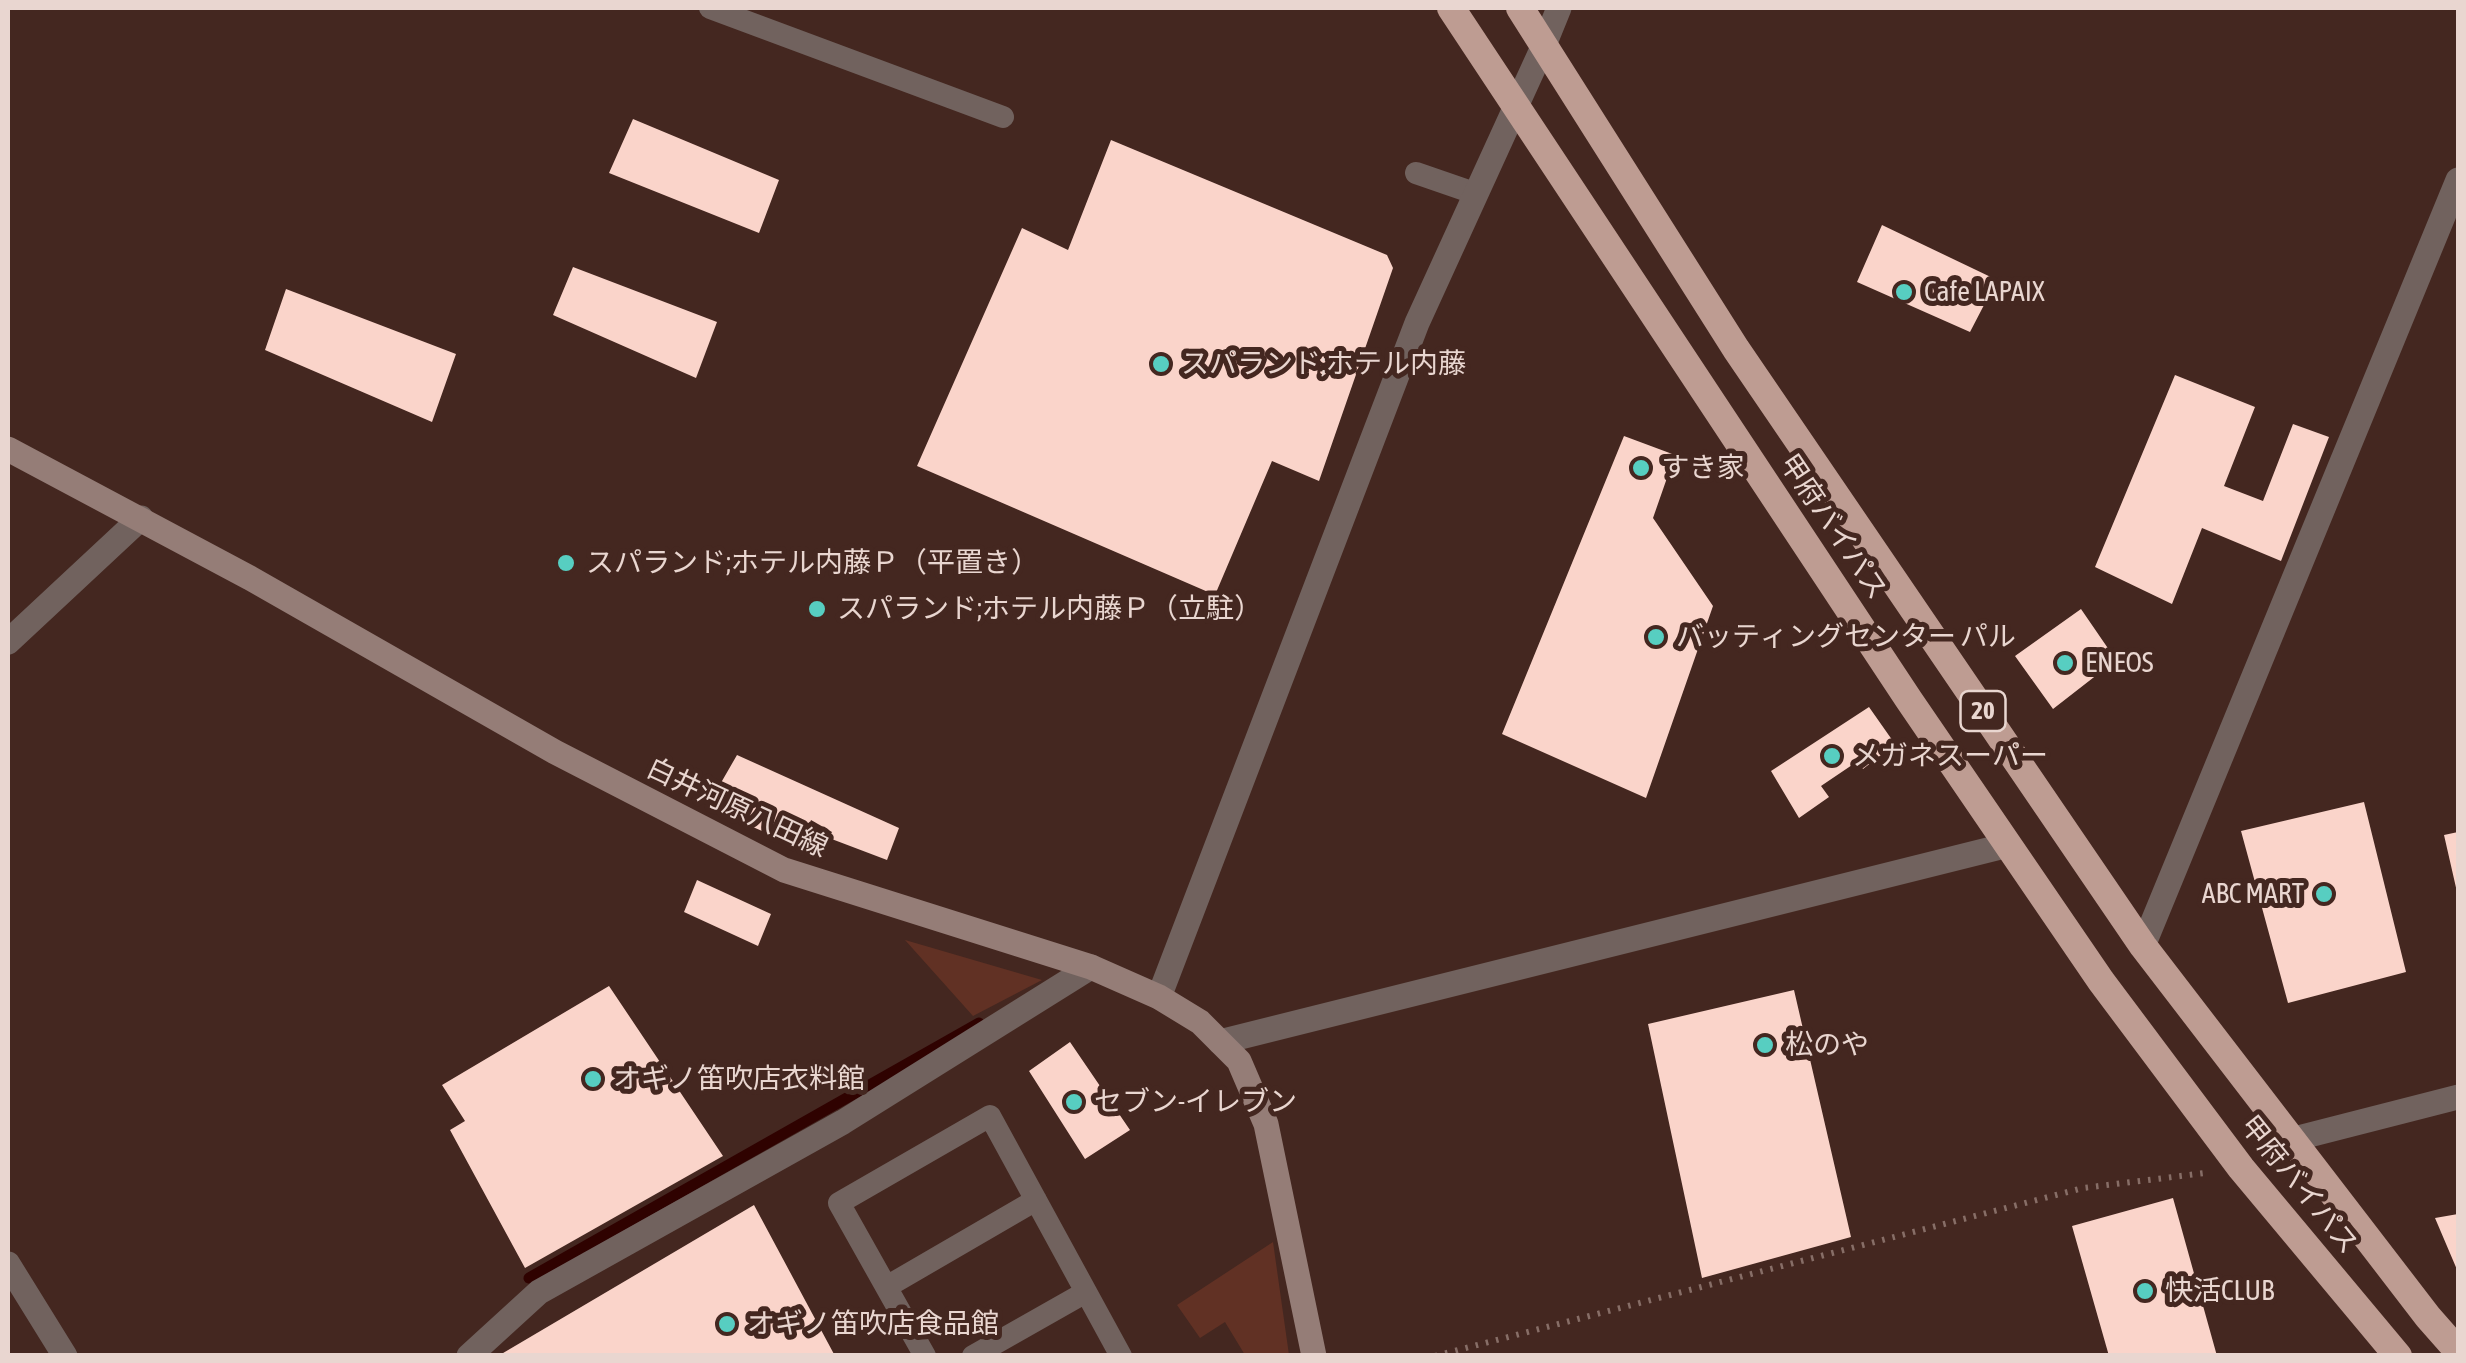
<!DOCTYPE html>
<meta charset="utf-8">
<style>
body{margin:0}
#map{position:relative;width:2466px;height:1363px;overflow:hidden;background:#442720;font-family:"Asap Condensed",sans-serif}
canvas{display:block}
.frame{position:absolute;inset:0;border:10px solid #e9d6d0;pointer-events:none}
</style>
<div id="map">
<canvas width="2466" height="1363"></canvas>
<div class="frame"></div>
</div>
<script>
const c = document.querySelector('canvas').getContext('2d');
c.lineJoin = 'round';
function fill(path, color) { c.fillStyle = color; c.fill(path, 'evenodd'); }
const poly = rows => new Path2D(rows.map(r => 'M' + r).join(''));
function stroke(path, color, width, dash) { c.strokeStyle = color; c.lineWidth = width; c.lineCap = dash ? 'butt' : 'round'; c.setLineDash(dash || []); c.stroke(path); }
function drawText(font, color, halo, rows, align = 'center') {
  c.font = font + ' "Asap Condensed","Noto Sans JP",sans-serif'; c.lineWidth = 10; c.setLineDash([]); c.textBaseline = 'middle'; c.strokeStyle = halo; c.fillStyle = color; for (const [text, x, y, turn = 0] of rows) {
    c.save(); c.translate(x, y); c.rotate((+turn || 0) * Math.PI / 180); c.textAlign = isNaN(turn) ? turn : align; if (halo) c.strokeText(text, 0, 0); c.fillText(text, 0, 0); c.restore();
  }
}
fill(poly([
 [905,940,1042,980,973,1016],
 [1273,1242,1289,1355,1245,1355,1225,1322,1200,1338,1177,1305]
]), '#613124');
stroke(poly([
 [529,1278,979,1023]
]), '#2f0200', 11);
fill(poly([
 [633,119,779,180,759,233,609,173],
 [1111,140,1387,255,1393,268,1319,481,1272,461,1215,595,917,466,1022,228,1068,250],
 [1882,225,1997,280,1970,332,1857,282],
 [573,267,717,322,696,378,553,315],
 [286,289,456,354,432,422,265,350],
 [2175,375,2255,407,2224,486,2263,501,2293,424,2329,437,2281,561,2202,528,2172,604,2095,567],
 [1624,436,1675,455,1653,518,1713,606,1646,798,1502,734],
 [2081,609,2116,660,2053,709,2015,656],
 [1869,707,1895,744,1863,769,1858,761,1821,786,1829,797,1799,818,1771,771],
 [737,755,899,828,887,860,829,838,832,832,811,820,801,848,707,807],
 [2364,802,2406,972,2288,1003,2241,831],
 [2458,832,2458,892,2457,892,2444,835],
 [697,880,771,914,758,946,684,912],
 [609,986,723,1156,525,1268,450,1130,465,1121,442,1085],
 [1794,990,1851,1237,1702,1278,1648,1024],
 [1070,1042,1130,1130,1085,1159,1029,1071],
 [2173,1198,2217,1356,2109,1356,2072,1226],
 [754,1205,835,1356,498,1356],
 [2458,1214,2458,1272,2435,1218]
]), '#fad4ca');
stroke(poly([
 [1435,1356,2083,1188,2205,1173]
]), '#876e67', 6, [2.5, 8]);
stroke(poly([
 [710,8,1003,117],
 [1416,173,1474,193],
 [888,1286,1036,1200],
 [925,1356,839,1203,990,1116,1121,1356],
 [973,1356,1086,1292]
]), '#71625e', 22);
stroke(poly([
 [8,642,141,518],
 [2143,946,2458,180],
 [1159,997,1417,323,1544,45],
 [1220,1042,2008,845],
 [2290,1140,2458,1097],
 [8,1264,65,1356],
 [469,1356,539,1292,843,1122,1091,967]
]), '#71625e', 25);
stroke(poly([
 [1544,45,1559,8]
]), '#71625e', 25);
stroke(poly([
 [8,449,250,578,555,752,784,870,1091,967,1159,997,1200,1022,1239,1061,1266,1124,1314,1356]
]), '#957d77', 25);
stroke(poly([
 [1451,8,1909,700,2101,981,2241,1168,2398,1356],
 [1520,8,1736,349,2143,946,2428,1317,2458,1351]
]), '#be9c92', 28);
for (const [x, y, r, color] of [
 [1904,292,10,"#57cec1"],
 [1161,364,10,"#57cec1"],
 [1641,468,10,"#57cec1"],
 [566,563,10,"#57cec1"],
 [817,609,10,"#57cec1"],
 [1656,637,10,"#57cec1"],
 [2065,663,10,"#57cec1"],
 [1832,756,10,"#57cec1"],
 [2324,894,10,"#57cec1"],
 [1765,1045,10,"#57cec1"],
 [593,1079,10,"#57cec1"],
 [1074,1102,10,"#57cec1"],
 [2145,1291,10,"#57cec1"],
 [727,1324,10,"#57cec1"]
]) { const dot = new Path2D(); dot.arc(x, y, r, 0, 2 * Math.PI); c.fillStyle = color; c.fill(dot); stroke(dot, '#442720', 4); }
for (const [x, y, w] of [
 [1983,711,45]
]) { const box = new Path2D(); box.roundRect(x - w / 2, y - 20, w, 40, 8); c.fillStyle = '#442720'; c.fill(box); stroke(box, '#e9d6d0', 2.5); }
drawText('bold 25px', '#e9d6d0', null, [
 ["20",1983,711]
]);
drawText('28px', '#e9d6d0', '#442720', [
 ["Cafe LAPAIX",1924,292],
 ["スパランド;ホテル内藤",1181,364],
 ["すき家",1661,468],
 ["スパランド;ホテル内藤Ｐ（平置き）",586,563],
 ["スパランド;ホテル内藤Ｐ（立駐）",837,609],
 ["バッティングセンター パル",1676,637],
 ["ENEOS",2085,663],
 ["メガネスーパー",1852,756],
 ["ABC MART",2304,894,"right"],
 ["松のや",1785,1045],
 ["オギノ笛吹店衣料館",613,1079],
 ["セブン-イレブン",1094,1102],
 ["快活CLUB",2165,1291],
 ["オギノ笛吹店食品館",747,1324]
], 'left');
drawText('28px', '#e9d6d0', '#442720', [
 ["甲府バイパス",1833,527,56],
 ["白井河原八田線",737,808,25],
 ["甲府バイパス",2299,1185,51]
]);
</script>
